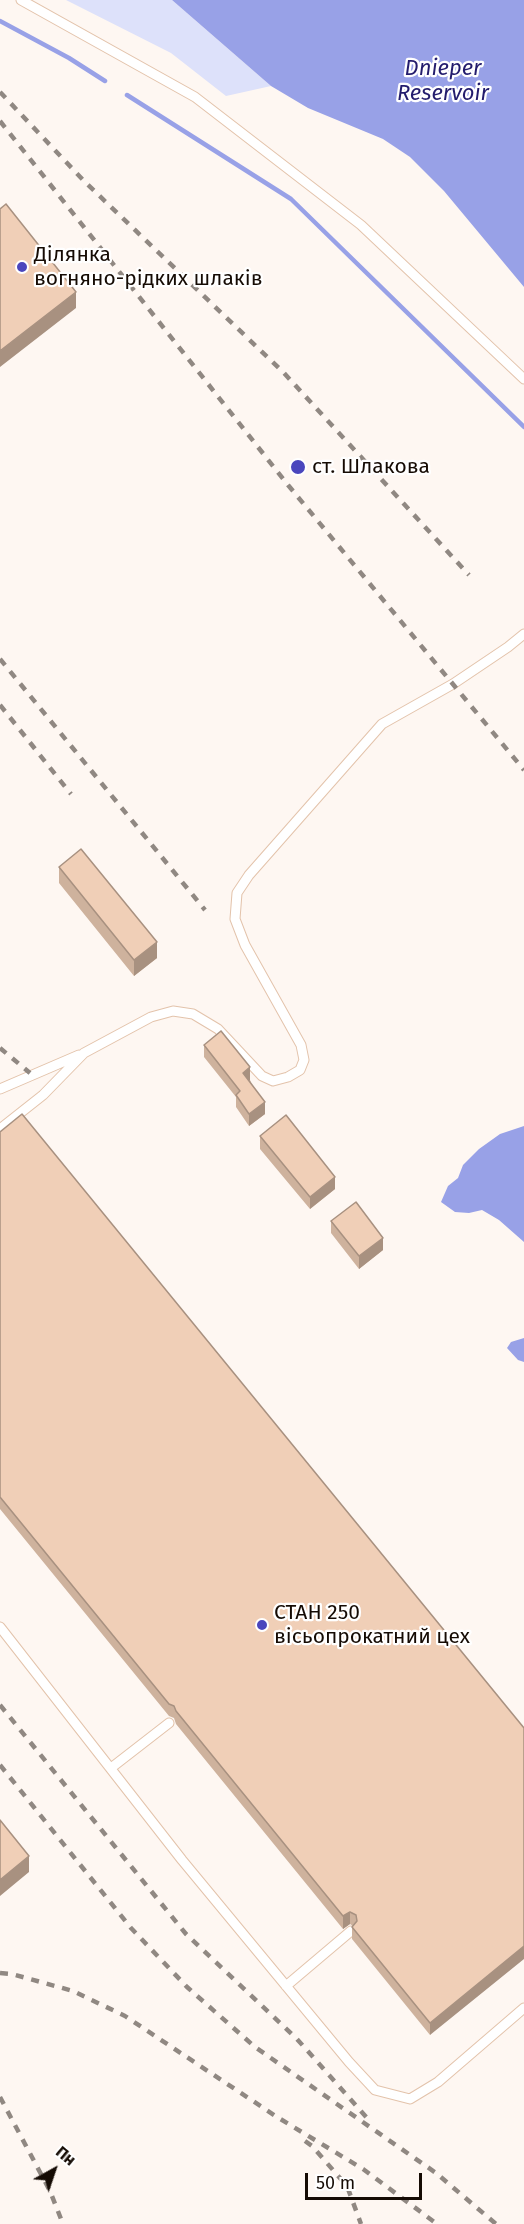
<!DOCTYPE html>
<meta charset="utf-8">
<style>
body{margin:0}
#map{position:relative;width:524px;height:2224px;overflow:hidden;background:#fef7f2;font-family:"Fira Sans",sans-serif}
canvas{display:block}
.north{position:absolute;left:24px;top:2140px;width:60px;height:60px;-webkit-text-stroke:4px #fff;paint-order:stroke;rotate:40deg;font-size:16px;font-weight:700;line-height:24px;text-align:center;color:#150b04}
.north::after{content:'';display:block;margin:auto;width:21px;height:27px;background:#150b04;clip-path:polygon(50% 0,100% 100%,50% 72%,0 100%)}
.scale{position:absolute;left:305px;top:2173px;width:117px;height:27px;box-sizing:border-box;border:3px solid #150b04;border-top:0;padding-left:8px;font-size:18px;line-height:21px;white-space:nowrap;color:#150b04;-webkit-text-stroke:4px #fff;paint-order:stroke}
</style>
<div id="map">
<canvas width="524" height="2224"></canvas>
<div class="north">Пн</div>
<div class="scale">50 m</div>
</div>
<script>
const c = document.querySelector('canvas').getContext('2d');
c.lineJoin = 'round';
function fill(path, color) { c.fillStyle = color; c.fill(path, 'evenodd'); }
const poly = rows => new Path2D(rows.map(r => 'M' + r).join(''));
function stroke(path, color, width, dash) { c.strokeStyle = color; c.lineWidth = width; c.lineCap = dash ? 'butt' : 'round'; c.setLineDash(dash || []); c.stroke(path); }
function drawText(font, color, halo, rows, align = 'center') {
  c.font = font + ' "Fira Sans",sans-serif'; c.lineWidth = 4.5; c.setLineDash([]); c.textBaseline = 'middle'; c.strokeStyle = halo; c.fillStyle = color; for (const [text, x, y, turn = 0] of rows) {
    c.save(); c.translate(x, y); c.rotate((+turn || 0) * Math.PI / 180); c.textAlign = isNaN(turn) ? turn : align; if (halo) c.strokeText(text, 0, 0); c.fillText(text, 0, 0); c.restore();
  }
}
fill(poly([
 [66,0,172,0,271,86,226,96,171,53]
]), '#dde1fa');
fill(poly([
 [172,0,524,0,524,287,444,191,410,157,383,139,308,108,271,86],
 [524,1126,524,1242,499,1220,482,1210,469,1213,455,1212,441,1202,448,1186,458,1178,463,1165,479,1149,500,1134],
 [524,1338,524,1362,518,1360,507,1348,511,1342]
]), '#98a1e7');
stroke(poly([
 [0,21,69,58,105,81],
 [127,95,291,199,524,427]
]), '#98a1e7', 4.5);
const lane = poly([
 [21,0,195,97,361,225,524,379],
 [0,1089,79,1055],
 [0,1129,43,1095,84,1053,151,1017,173,1011,193,1014,218,1029,262,1076,273,1081,288,1077,300,1070,304,1060,301,1045,245,945,235,919,237,893,249,875,382,724,453,684,508,647,524,634],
 [0,1627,182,1860,349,2062,375,2090,410,2099,438,2082,524,2008],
 [111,1768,169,1723],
 [286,1986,351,1931]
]);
stroke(lane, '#e3c3ab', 11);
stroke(lane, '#fff', 9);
stroke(poly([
 [0,92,84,181,284,373,469,575],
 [0,121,288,485,524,770],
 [0,659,205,910],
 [0,705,71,794],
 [0,1048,30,1073],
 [0,1705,186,1934,297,2039,368,2119],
 [0,1765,131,1928,187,1987,255,2047,436,2173,496,2224],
 [0,1973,12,1974,73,1991,125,2016,277,2117,363,2169,437,2224],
 [0,2097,50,2191,63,2224],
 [305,2141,312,2146,347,2186,361,2224]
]), '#908882', 4.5, [8, 8]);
fill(poly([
 [59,867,157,958,134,976,59,883],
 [204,1045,250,1080,265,1114,249,1126,236,1107,236,1097,204,1057],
 [0,1132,524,1728,430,2035,352,1939,352,1927,353,1926,350,1924,343,1929,176,1724,174,1718,169,1716,0,1509],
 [260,1136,335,1189,310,1209,260,1149],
 [331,1221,383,1250,359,1269,331,1233]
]), '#ceb29d');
fill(poly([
 [76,292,76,308,0,367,0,351],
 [157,942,157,958,134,976,134,960],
 [250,1067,250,1080,243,1085,243,1073],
 [265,1102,265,1114,249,1126,249,1114],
 [335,1177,335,1189,310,1209,310,1197],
 [383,1238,383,1250,359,1269,359,1256],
 [29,1856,29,1872,0,1896,0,1880],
 [350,1912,350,1924,343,1929,343,1916],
 [524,1946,524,1959,430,2035,430,2023]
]), '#a89180');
const building = poly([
 [6,204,76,292,0,351,0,209,6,204],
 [81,849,157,942,134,960,59,867,81,849],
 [221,1031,250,1067,243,1073,265,1102,249,1114,236,1095,240,1091,204,1045,221,1031],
 [22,1114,524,1728,524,1946,430,2023,352,1927,357,1921,356,1915,350,1912,343,1916,176,1711,174,1706,169,1704,0,1497,0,1132,22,1114],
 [286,1115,335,1177,310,1197,260,1136,286,1115],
 [356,1202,383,1238,359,1256,331,1221,356,1202],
 [0,1820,29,1856,0,1880,0,1820]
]);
fill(building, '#f0cfb7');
stroke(building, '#a89180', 1.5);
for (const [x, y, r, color] of [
 [22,267,6,"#4a46bd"],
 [298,467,8,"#4a46bd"],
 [262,1625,6,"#4a46bd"]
]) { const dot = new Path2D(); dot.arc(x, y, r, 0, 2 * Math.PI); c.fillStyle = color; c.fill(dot); stroke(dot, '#fff', 2); }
drawText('21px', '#150b04', '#fff', [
 ["Ділянка",34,255],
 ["вогняно-рідких шлаків",34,279],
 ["ст. Шлакова",312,467],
 ["СТАН 250",274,1613],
 ["вісьопрокатний цех",274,1637]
], 'left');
drawText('italic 22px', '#231c6d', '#fff', [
 ["Dnieper",443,69],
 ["Reservoir",443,94]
]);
</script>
